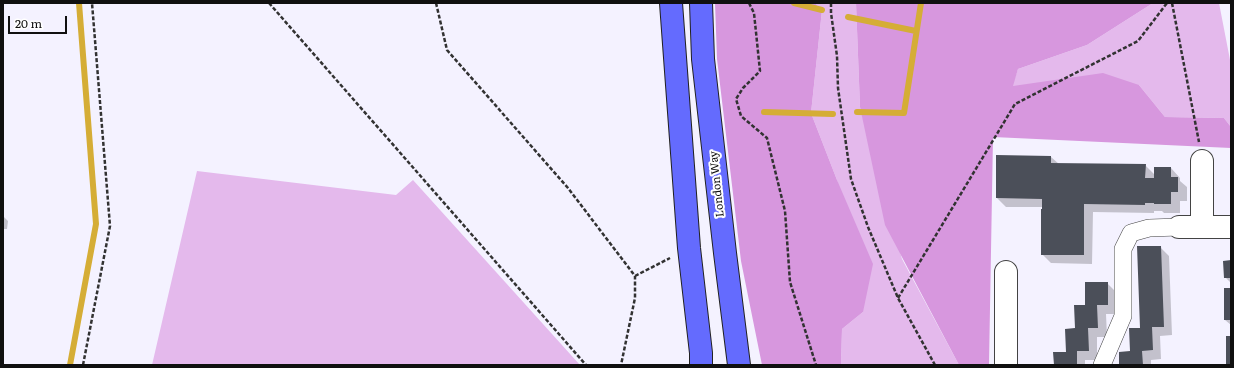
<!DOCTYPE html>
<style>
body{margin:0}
#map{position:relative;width:1234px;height:368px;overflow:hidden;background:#f4f2ff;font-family:Literata,serif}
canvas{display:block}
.frame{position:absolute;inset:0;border:4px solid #101010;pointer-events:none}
.scale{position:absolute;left:8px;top:16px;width:59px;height:18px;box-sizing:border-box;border:2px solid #101010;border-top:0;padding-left:5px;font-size:12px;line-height:14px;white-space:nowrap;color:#101010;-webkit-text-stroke:3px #fff;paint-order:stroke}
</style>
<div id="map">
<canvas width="1234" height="368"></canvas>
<div class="frame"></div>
<div class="scale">20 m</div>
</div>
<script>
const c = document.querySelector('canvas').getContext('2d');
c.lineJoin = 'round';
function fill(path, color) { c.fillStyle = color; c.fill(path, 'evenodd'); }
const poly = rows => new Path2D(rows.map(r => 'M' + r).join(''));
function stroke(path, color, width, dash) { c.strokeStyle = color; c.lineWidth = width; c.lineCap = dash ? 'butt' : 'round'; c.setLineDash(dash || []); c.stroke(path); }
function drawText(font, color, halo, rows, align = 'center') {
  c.font = font + ' Literata,serif'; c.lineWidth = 4; c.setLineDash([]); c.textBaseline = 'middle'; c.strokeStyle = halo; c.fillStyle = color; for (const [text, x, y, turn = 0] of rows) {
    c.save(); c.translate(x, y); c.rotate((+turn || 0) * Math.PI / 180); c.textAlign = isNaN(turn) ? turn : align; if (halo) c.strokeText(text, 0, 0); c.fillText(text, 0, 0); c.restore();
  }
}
fill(poly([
 [815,3,856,3,860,107,902,259,959,365,841,365,842,329,863,312,837,180,811,113,822,10],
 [1153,3,1219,3,1231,65,1231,127,1224,118,1165,117,1139,85,1012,86,1018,69,1087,45],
 [197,171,396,195,413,180,580,365,152,365]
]), '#e4b9ec');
fill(poly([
 [715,3,815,3,822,10,811,113,837,180,873,264,863,312,842,329,841,365,762,365,741,261,717,59],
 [856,3,1153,3,1087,45,1018,69,1013,86,1103,73,1139,85,1165,117,1224,118,1231,127,1231,148,993,137,989,365,959,365,885,225,860,107]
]), '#d797de');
fill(poly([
 [1051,157,1059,164,1145,165,1155,175,1155,168,1171,168,1180,178,1180,181,1187,187,1187,201,1180,201,1180,213,1164,213,1162,211,1154,211,1154,213,1093,212,1092,264,1051,263,1042,254,1043,207,1006,207,997,198],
 [3,216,8,221,7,229,3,229],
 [1160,247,1169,256,1172,335,1160,336,1161,359,1151,360,1151,365,1120,365,1131,352,1141,329],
 [1231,261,1231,283,1225,277],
 [1107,283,1116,292,1117,314,1106,314,1107,337,1097,337,1097,360,1085,360,1085,365,1055,365,1067,353,1086,306],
 [1231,289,1231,325,1225,320]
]), '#0003');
stroke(poly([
 [794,3,822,10],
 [848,17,916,31],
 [764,112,833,114],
 [857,112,904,113,921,3],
 [70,365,96,224,79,3]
]), '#d5ad36', 6);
fill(poly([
 [996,155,1051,156,1051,163,1146,164,1145,178,1154,178,1154,167,1171,167,1171,177,1178,177,1178,192,1171,192,1171,204,1154,204,1154,203,1145,203,1145,205,1084,204,1084,255,1041,255,1041,209,1042,209,1042,199,996,198],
 [1137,246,1161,246,1164,327,1152,327,1153,350,1142,351,1143,365,1119,365,1119,352,1130,351,1129,328,1140,328],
 [1231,260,1231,278,1224,278,1223,261],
 [1085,282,1108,282,1108,305,1097,305,1098,328,1088,328,1089,351,1077,351,1077,365,1054,365,1053,352,1066,352,1065,329,1075,328,1074,305,1085,305],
 [1224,288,1231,288,1231,320,1224,320],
 [1226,336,1231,336,1231,365,1226,365]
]), '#4b4f59');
const pedestrian = poly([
 [1102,365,1123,316,1123,249,1131,233,1149,228,1179,227]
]);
const minor = poly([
 [1202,226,1202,161],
 [1179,227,1231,227],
 [1006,272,1006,365]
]);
const trunk = poly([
 [671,3,689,248,701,353,701,365],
 [701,3,703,59,725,253,739,365]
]);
stroke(pedestrian, '#434343', 18);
stroke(minor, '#434343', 24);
stroke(trunk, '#212121', 24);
stroke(poly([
 [269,3,586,365],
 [436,3,447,50,568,188,635,276,635,298,621,365],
 [749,3,754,13,760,71,743,88,736,99,741,116,767,138,785,211,790,282,816,365],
 [831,3,831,13,837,56,838,88,851,179,868,227,898,298,935,365],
 [1172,3,1199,142],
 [635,276,670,258],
 [898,298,1015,104,1138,41,1167,3],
 [83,365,110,226,92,3]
]), '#323232', 2.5, [4, 2]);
stroke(pedestrian, '#fff', 17);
stroke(minor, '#fff', 22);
stroke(trunk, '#646bfe', 22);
drawText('11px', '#101010', '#fff', [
 ["London Way",717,184,-96]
]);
</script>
